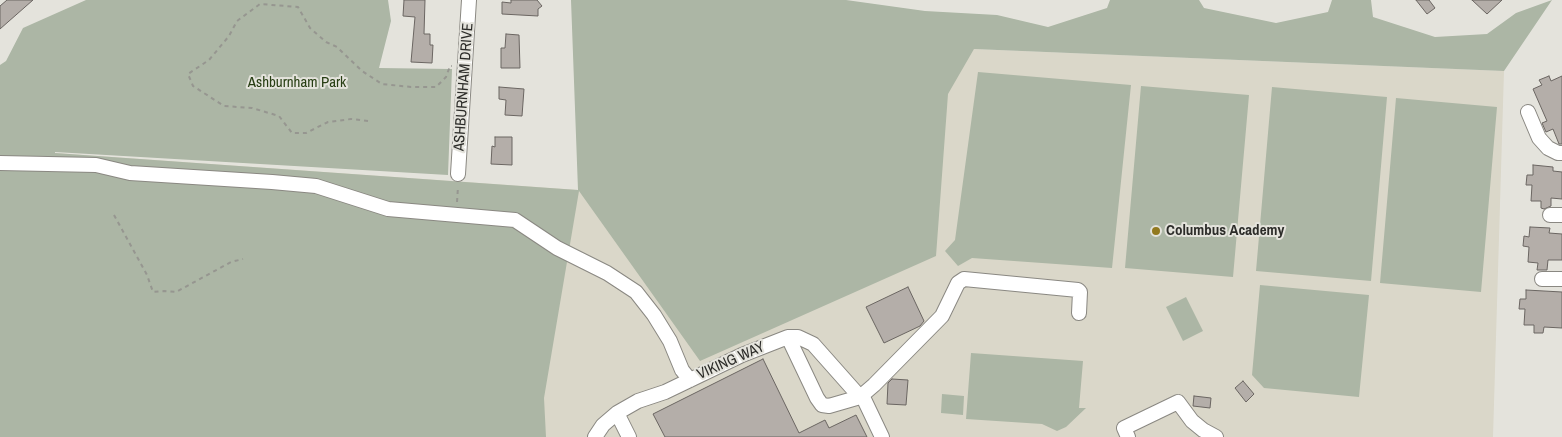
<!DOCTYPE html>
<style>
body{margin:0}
canvas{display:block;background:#e4e3dc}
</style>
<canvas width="1562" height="437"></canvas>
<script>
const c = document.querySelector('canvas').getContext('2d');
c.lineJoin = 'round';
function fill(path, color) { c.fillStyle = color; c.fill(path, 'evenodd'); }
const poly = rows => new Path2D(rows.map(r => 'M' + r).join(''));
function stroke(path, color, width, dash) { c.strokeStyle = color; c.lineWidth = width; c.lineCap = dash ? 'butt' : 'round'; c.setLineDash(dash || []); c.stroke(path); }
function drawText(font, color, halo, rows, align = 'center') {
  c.font = font + ' "Archivo Narrow",sans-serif'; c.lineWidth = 4; c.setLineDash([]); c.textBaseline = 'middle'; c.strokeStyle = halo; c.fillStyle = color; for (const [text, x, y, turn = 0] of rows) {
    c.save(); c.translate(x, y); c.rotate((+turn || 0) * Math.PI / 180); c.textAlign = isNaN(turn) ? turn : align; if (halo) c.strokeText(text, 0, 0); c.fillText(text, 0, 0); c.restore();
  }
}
fill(poly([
 [974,49,1504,71,1493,437,0,437,0,149,579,190]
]), '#dad7c9');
fill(poly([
 [86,0,388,0,391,21,379,68,452,69,448,175,55,152,55,153,578,190,571,0,846,0,925,11,997,15,1048,27,1107,8,1110,0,1199,0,1204,8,1276,23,1328,12,1332,0,1371,0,1373,17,1435,37,1487,34,1516,13,1552,0,1504,71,974,49,948,94,936,256,700,361,579,191,544,398,546,437,0,437,0,149,47,152,0,149,0,65,6,61,23,28],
 [978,72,1131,85,1112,268,972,258,958,266,945,251,955,240],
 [1141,86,1249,95,1233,277,1125,268],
 [1272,87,1387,97,1371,281,1256,271],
 [1396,98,1497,107,1481,292,1380,283],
 [1260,285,1369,295,1359,397,1264,388,1252,375],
 [1186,297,1203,331,1183,341,1166,307],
 [971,353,1083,361,1079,408,1086,408,1066,427,1057,431,1042,424,966,419],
 [942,394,964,396,963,415,941,413]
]), '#acb6a5');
const building = poly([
 [7,0,33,0,0,29,0,6,7,0],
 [404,0,425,0,424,34,430,34,430,45,433,45,432,63,411,62,415,17,403,16,404,0],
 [511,0,537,0,542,6,538,9,538,16,502,14,502,2,511,3,511,0],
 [1416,0,1429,0,1435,8,1427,14,1416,0],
 [1472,0,1502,0,1487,14,1472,0],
 [506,34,519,35,520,68,501,68,501,48,505,48,506,34],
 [1549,76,1551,81,1562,76,1562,144,1559,144,1553,129,1546,132,1542,123,1547,121,1533,89,1542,85,1539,80,1549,76],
 [499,87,524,89,522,116,505,115,506,100,499,99,499,87],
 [495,137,512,137,512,165,491,164,492,146,495,147,495,137],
 [1533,165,1553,167,1553,171,1562,172,1562,199,1551,198,1551,206,1544,209,1541,208,1541,201,1531,201,1532,185,1526,185,1527,175,1533,175,1533,165],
 [1530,227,1550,228,1549,233,1562,234,1562,260,1548,260,1547,270,1537,270,1538,263,1528,262,1529,247,1523,246,1524,236,1529,237,1530,227],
 [908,287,924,321,920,326,884,343,866,307,908,287],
 [1526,290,1562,292,1562,328,1544,327,1543,333,1534,333,1534,325,1524,325,1525,309,1519,309,1520,299,1526,299,1526,290],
 [763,359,799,433,825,420,829,428,856,415,867,437,665,437,653,414,763,359],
 [892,379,908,380,906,405,887,404,888,383,892,379],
 [1243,381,1254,394,1246,402,1235,388,1243,381],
 [1194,396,1211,398,1210,408,1193,406,1194,396]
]);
fill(building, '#b4aea9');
stroke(building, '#6b6662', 1);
const minor = poly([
 [1528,112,1539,138,1548,148,1558,153,1562,153],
 [0,163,96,165,130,173,272,182,316,186,388,209,515,220,557,248,607,273,636,292,654,315,670,341,682,370,690,380],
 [458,174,469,0],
 [1550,215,1562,215],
 [1542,279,1562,279],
 [788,337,817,398,822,405,829,406,860,397,874,385,942,316,958,283,964,279,1078,290,1080,292,1079,313],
 [862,395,882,437],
 [617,413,629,437],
 [595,437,603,425,617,413,638,401,665,392,742,355,788,337,798,337,813,344,860,397],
 [1128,437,1124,428,1178,402,1192,421,1203,430,1216,437]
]);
stroke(minor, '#8a8882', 16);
stroke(poly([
 [368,121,351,119,328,122,306,133,292,133,279,116,252,108,224,106,193,86,188,74,209,60,229,36,237,21,260,4,298,7,310,28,326,42,337,47,362,71,382,84,411,87,436,87,446,77,450,66,452,66],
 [457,202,458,187],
 [114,215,147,275,153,292,164,291,176,292,231,262,243,259]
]), '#969690', 2, [4, 4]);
stroke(minor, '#fff', 14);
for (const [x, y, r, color] of [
 [1156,231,5,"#92791f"]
]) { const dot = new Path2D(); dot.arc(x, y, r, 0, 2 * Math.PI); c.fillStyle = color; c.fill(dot); stroke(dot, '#e4e3dc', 2); }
drawText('15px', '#273e13', '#e4e3dc', [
 ["Ashburnham Park",297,83]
]);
drawText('15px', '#2c2c29', '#e4e3dc', [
 ["ASHBURNHAM DRIVE",464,87,-86],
 ["VIKING WAY",731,361,-24]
]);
drawText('bold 15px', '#2c2c29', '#e4e3dc', [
 ["Columbus Academy",1166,231]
], 'left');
</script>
